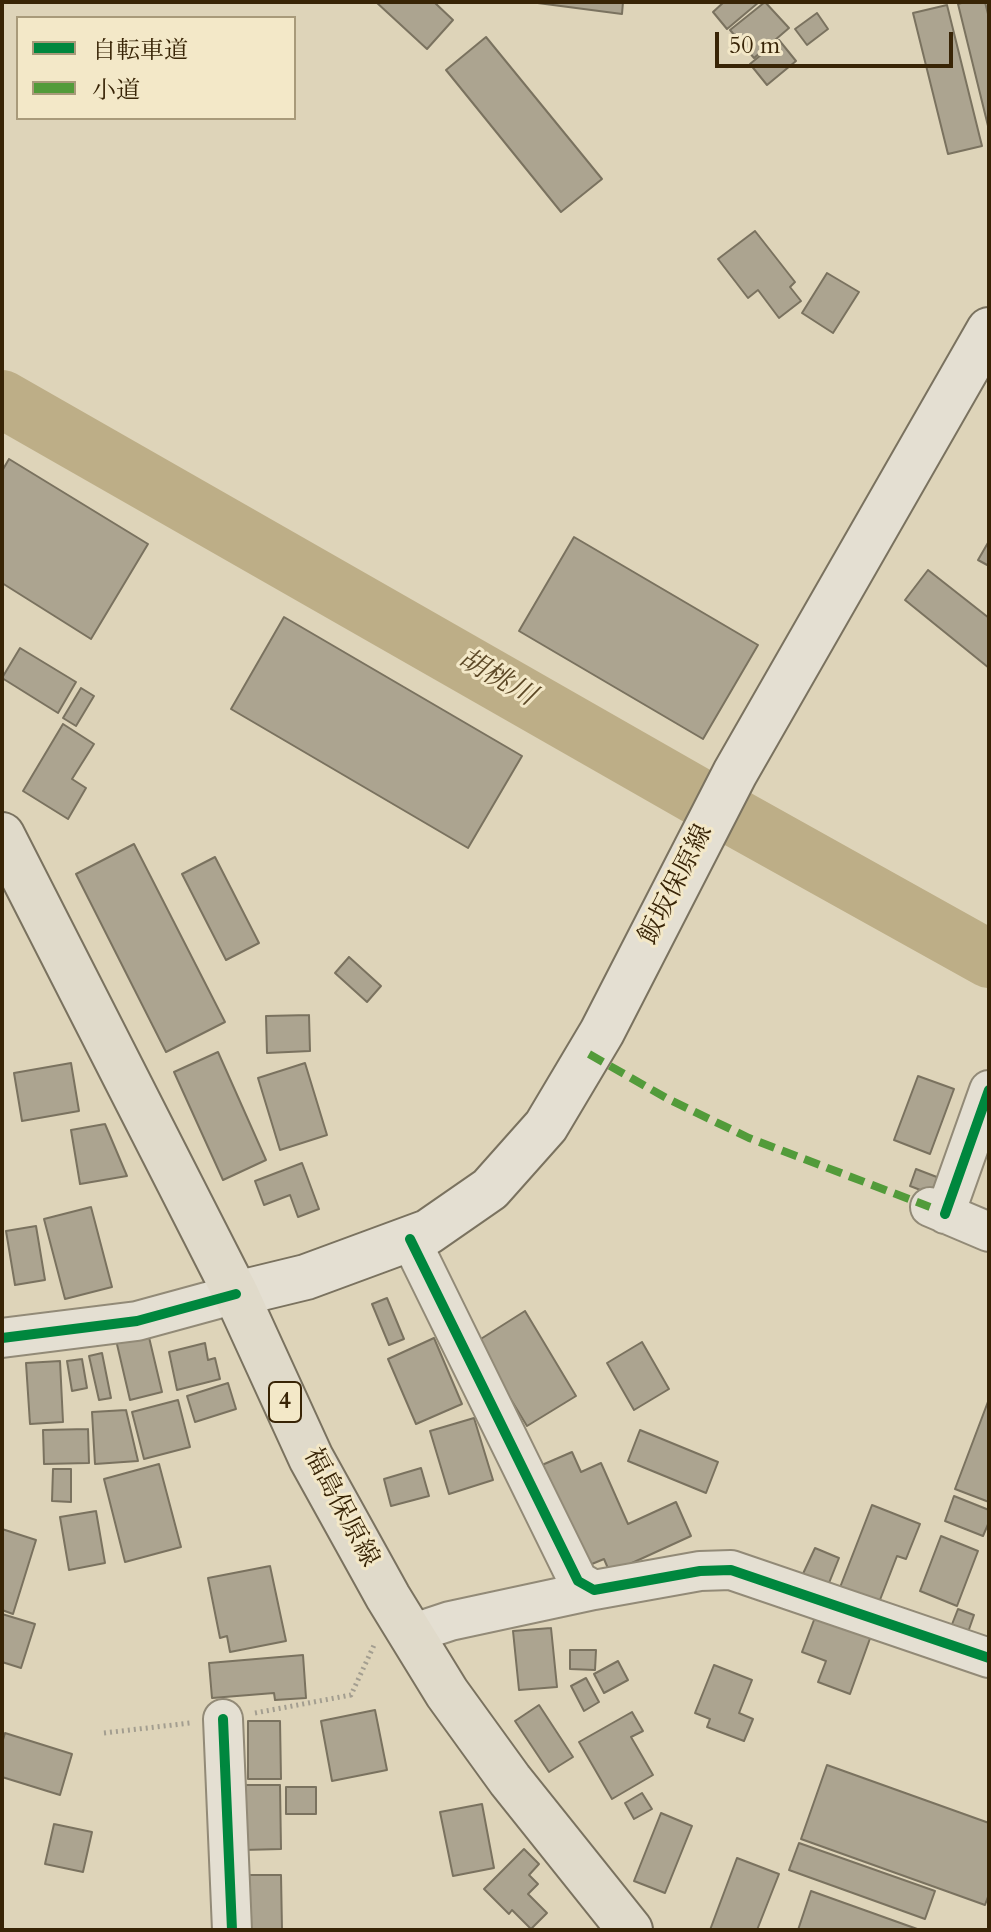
<!DOCTYPE html>
<meta charset="utf-8">
<style>
body{margin:0}
#map{position:relative;width:991px;height:1932px;overflow:hidden;background:#ded4b9;font-family:Cardo,"Noto Serif JP",serif}
canvas{display:block}
.frame{position:absolute;inset:0;border:4px solid #382406;pointer-events:none}
.legend{position:absolute;left:16px;top:16px;width:280px;height:104px;box-sizing:border-box;background:#f3e8c8;border:2px solid #a89a7a;margin:0;padding:10px 14px;list-style:none;font-size:24px;color:#382406}
.legend li{display:flex;align-items:center;gap:16px;height:40px}
.legend b{width:40px;border:2px solid #a89a7a}
.scale{position:absolute;left:715px;top:32px;width:238px;height:36px;box-sizing:border-box;border:4px solid #382406;border-top:0;padding-left:10px;font-size:24px;line-height:28px;white-space:nowrap;color:#382406;-webkit-text-stroke:6px #f3e8c8;paint-order:stroke}
</style>
<div id="map">
<canvas width="991" height="1932"></canvas>
<div class="frame"></div>
<ul class="legend">
<li><b style="height:10px;background:#00873e"></b>自転車道</li>
<li><b style="height:10px;background:#529b3a"></b>小道</li>
</ul>
<div class="scale">50 m</div>
</div>
<script>
const c = document.querySelector('canvas').getContext('2d');
c.lineJoin = 'round';
const poly = rows => new Path2D(rows.map(r => 'M' + r).join(''));
function stroke(path, color, width, dash) { c.strokeStyle = color; c.lineWidth = width; c.lineCap = dash ? 'butt' : 'round'; c.setLineDash(dash || []); c.stroke(path); }
function fill(path, color) { c.fillStyle = color; c.fill(path, 'evenodd'); }
function drawText(font, color, halo, rows, align = 'center') {
  c.font = font + ' Cardo,"Noto Serif JP",serif'; c.lineWidth = 6; c.setLineDash([]); c.textBaseline = 'middle'; c.strokeStyle = halo; c.fillStyle = color; for (const [text, x, y, turn = 0] of rows) {
    c.save(); c.translate(x, y); c.rotate((+turn || 0) * Math.PI / 180); c.textAlign = isNaN(turn) ? turn : align; if (halo) c.strokeText(text, 0, 0); c.fillText(text, 0, 0); c.restore();
  }
}
stroke(poly([
 [2,399,727,813,989,959]
]), '#bdae87', 58);
const building = poly([
 [376,2,434,2,453,20,427,49,376,2],
 [530,2,623,2,622,14,530,2],
 [724,2,759,2,727,29,713,12,724,2],
 [765,2,789,28,754,58,730,30,765,2],
 [965,2,985,2,989,18,989,130,958,4,965,2],
 [947,5,982,146,948,154,913,13,947,5],
 [817,13,828,29,807,45,795,29,817,13],
 [486,37,602,179,561,212,446,70,486,37],
 [779,40,796,61,767,85,750,64,779,40],
 [755,231,795,282,790,287,801,301,779,318,758,290,748,298,718,259,755,231],
 [827,273,859,292,833,333,802,313,827,273],
 [9,459,148,544,91,639,2,583,2,471,9,459],
 [574,537,758,645,703,739,519,631,574,537],
 [989,541,989,566,978,560,989,541],
 [928,570,989,618,989,668,905,600,928,570],
 [284,617,522,756,468,848,231,709,284,617],
 [20,648,76,682,58,713,2,678,20,648],
 [81,688,94,696,76,726,63,718,81,688],
 [63,724,94,744,72,779,86,788,68,819,23,791,63,724],
 [134,844,225,1022,166,1052,76,874,134,844],
 [215,857,259,943,226,960,182,874,215,857],
 [349,957,381,986,367,1002,335,973,349,957],
 [309,1015,310,1051,267,1053,266,1016,309,1015],
 [218,1052,266,1160,223,1180,174,1072,218,1052],
 [71,1063,79,1111,22,1121,14,1073,71,1063],
 [305,1063,327,1135,280,1150,258,1078,305,1063],
 [918,1076,954,1089,930,1154,894,1140,918,1076],
 [105,1124,127,1176,80,1184,71,1130,105,1124],
 [302,1163,319,1209,298,1217,290,1195,264,1205,255,1181,302,1163],
 [916,1169,942,1179,936,1196,910,1186,916,1169],
 [91,1207,112,1287,65,1299,44,1219,91,1207],
 [36,1226,45,1280,15,1285,6,1231,36,1226],
 [387,1298,404,1339,389,1345,372,1304,387,1298],
 [525,1311,576,1396,527,1426,476,1342,525,1311],
 [148,1333,162,1392,130,1400,116,1340,148,1333],
 [434,1338,462,1404,416,1424,388,1359,434,1338],
 [642,1342,669,1389,634,1410,607,1363,642,1342],
 [205,1343,208,1360,215,1358,220,1379,177,1390,169,1352,205,1343],
 [102,1353,111,1398,99,1400,89,1356,102,1353],
 [82,1359,87,1388,72,1391,67,1361,82,1359],
 [60,1361,63,1422,30,1424,26,1363,60,1361],
 [228,1383,236,1409,195,1422,187,1396,228,1383],
 [989,1399,989,1502,955,1489,989,1399],
 [178,1400,190,1447,144,1459,132,1412,178,1400],
 [126,1410,138,1461,95,1464,92,1412,126,1410],
 [474,1418,493,1480,449,1494,430,1431,474,1418],
 [88,1429,89,1463,44,1464,43,1430,88,1429],
 [640,1430,718,1462,706,1493,628,1461,640,1430],
 [572,1452,581,1472,601,1463,628,1524,676,1502,691,1536,610,1573,604,1559,587,1566,542,1465,572,1452],
 [159,1464,181,1547,125,1562,104,1479,159,1464],
 [421,1468,429,1496,391,1506,384,1479,421,1468],
 [53,1469,71,1469,71,1502,52,1501,53,1469],
 [954,1496,989,1510,989,1522,983,1536,945,1521,954,1496],
 [872,1505,920,1524,906,1559,897,1556,878,1605,839,1590,872,1505],
 [96,1511,105,1563,69,1570,60,1517,96,1511],
 [2,1529,36,1540,13,1614,2,1610,2,1529],
 [941,1536,978,1551,957,1606,920,1591,941,1536],
 [815,1548,839,1558,827,1588,801,1578,815,1548],
 [270,1566,286,1641,230,1652,227,1636,220,1638,208,1578,270,1566],
 [958,1609,974,1615,966,1638,949,1632,958,1609],
 [817,1612,872,1633,850,1694,818,1682,826,1661,802,1652,817,1612],
 [2,1614,35,1624,21,1668,2,1662,2,1614],
 [551,1628,557,1687,519,1690,513,1631,551,1628],
 [570,1650,596,1650,595,1670,570,1669,570,1650],
 [303,1655,306,1698,275,1700,274,1693,212,1698,209,1663,303,1655],
 [618,1661,628,1680,604,1693,594,1674,618,1661],
 [714,1665,752,1680,739,1713,753,1719,744,1741,707,1727,710,1719,695,1713,714,1665],
 [586,1678,599,1702,584,1711,571,1686,586,1678],
 [539,1705,573,1757,549,1772,515,1721,539,1705],
 [375,1710,387,1770,332,1781,321,1721,375,1710],
 [632,1712,643,1731,631,1737,653,1775,612,1799,579,1742,632,1712],
 [248,1721,280,1721,281,1779,248,1779,248,1721],
 [5,1733,72,1754,60,1795,2,1777,2,1743,5,1733],
 [827,1765,989,1823,989,1894,985,1905,801,1839,827,1765],
 [242,1785,280,1785,281,1849,243,1850,242,1785],
 [286,1787,316,1787,316,1814,286,1814,286,1787],
 [642,1793,652,1809,634,1819,625,1803,642,1793],
 [482,1804,494,1868,453,1876,440,1812,482,1804],
 [661,1813,692,1826,665,1893,634,1881,661,1813],
 [54,1824,92,1832,83,1872,45,1864,54,1824],
 [799,1843,935,1891,925,1919,789,1870,799,1843],
 [524,1849,539,1864,529,1875,538,1884,528,1894,547,1913,531,1929,512,1910,509,1914,484,1889,524,1849],
 [737,1858,779,1874,757,1930,710,1930,737,1858],
 [246,1875,281,1875,282,1930,247,1930,246,1875],
 [811,1891,920,1930,798,1930,811,1891]
]);
fill(building, '#aca490');
stroke(building, '#7a725f', 2);
const minor = poly([
 [930,1207,989,1232],
 [945,1214,989,1090],
 [410,1239,578,1581,594,1590,700,1571,731,1570,989,1658],
 [2,1338,137,1321,236,1294],
 [411,1634,450,1621,594,1590],
 [223,1719,232,1930]
]);
const secondary = poly([
 [236,1294,306,1277,428,1232,490,1189,546,1126,602,1032,735,773,989,330]
]);
const primary = poly([
 [2,835,236,1294,311,1458,388,1597,447,1693,510,1780,630,1930]
]);
stroke(minor, '#928a77', 42);
stroke(secondary, '#7a725f', 48);
stroke(primary, '#7a725f', 48);
stroke(poly([
 [255,1713,351,1695,375,1643],
 [104,1733,190,1723]
]), '#a39e90', 5, [2, 4]);
stroke(minor, '#e4dfd2', 38);
stroke(secondary, '#e4dfd2', 44);
stroke(primary, '#e0daca', 44);
stroke(poly([
 [589,1054,668,1099,749,1138,930,1207]
]), '#529b3a', 8, [16, 8]);
stroke(poly([
 [945,1214,989,1090],
 [410,1239,578,1581,594,1590,700,1571,731,1570,989,1658],
 [2,1338,137,1321,236,1294],
 [223,1719,232,1930]
]), '#00873e', 10);
for (const [x, y, w] of [
 [285,1402,32]
]) { const box = new Path2D(); box.roundRect(x - w / 2, y - 20, w, 40, 6); c.fillStyle = '#f3e8c8'; c.fill(box); stroke(box, '#382406', 2); }
drawText('bold 24px', '#382406', null, [
 ["4",285,1402]
]);
drawText('26px', '#382406', '#f3e8c8', [
 ["飯坂保原線",677,885,-63],
 ["福島保原線",340,1508,62]
]);
drawText('italic 28px', '#5c4826', '#f3e8c8', [
 ["胡桃川",496,679,30]
]);
</script>
